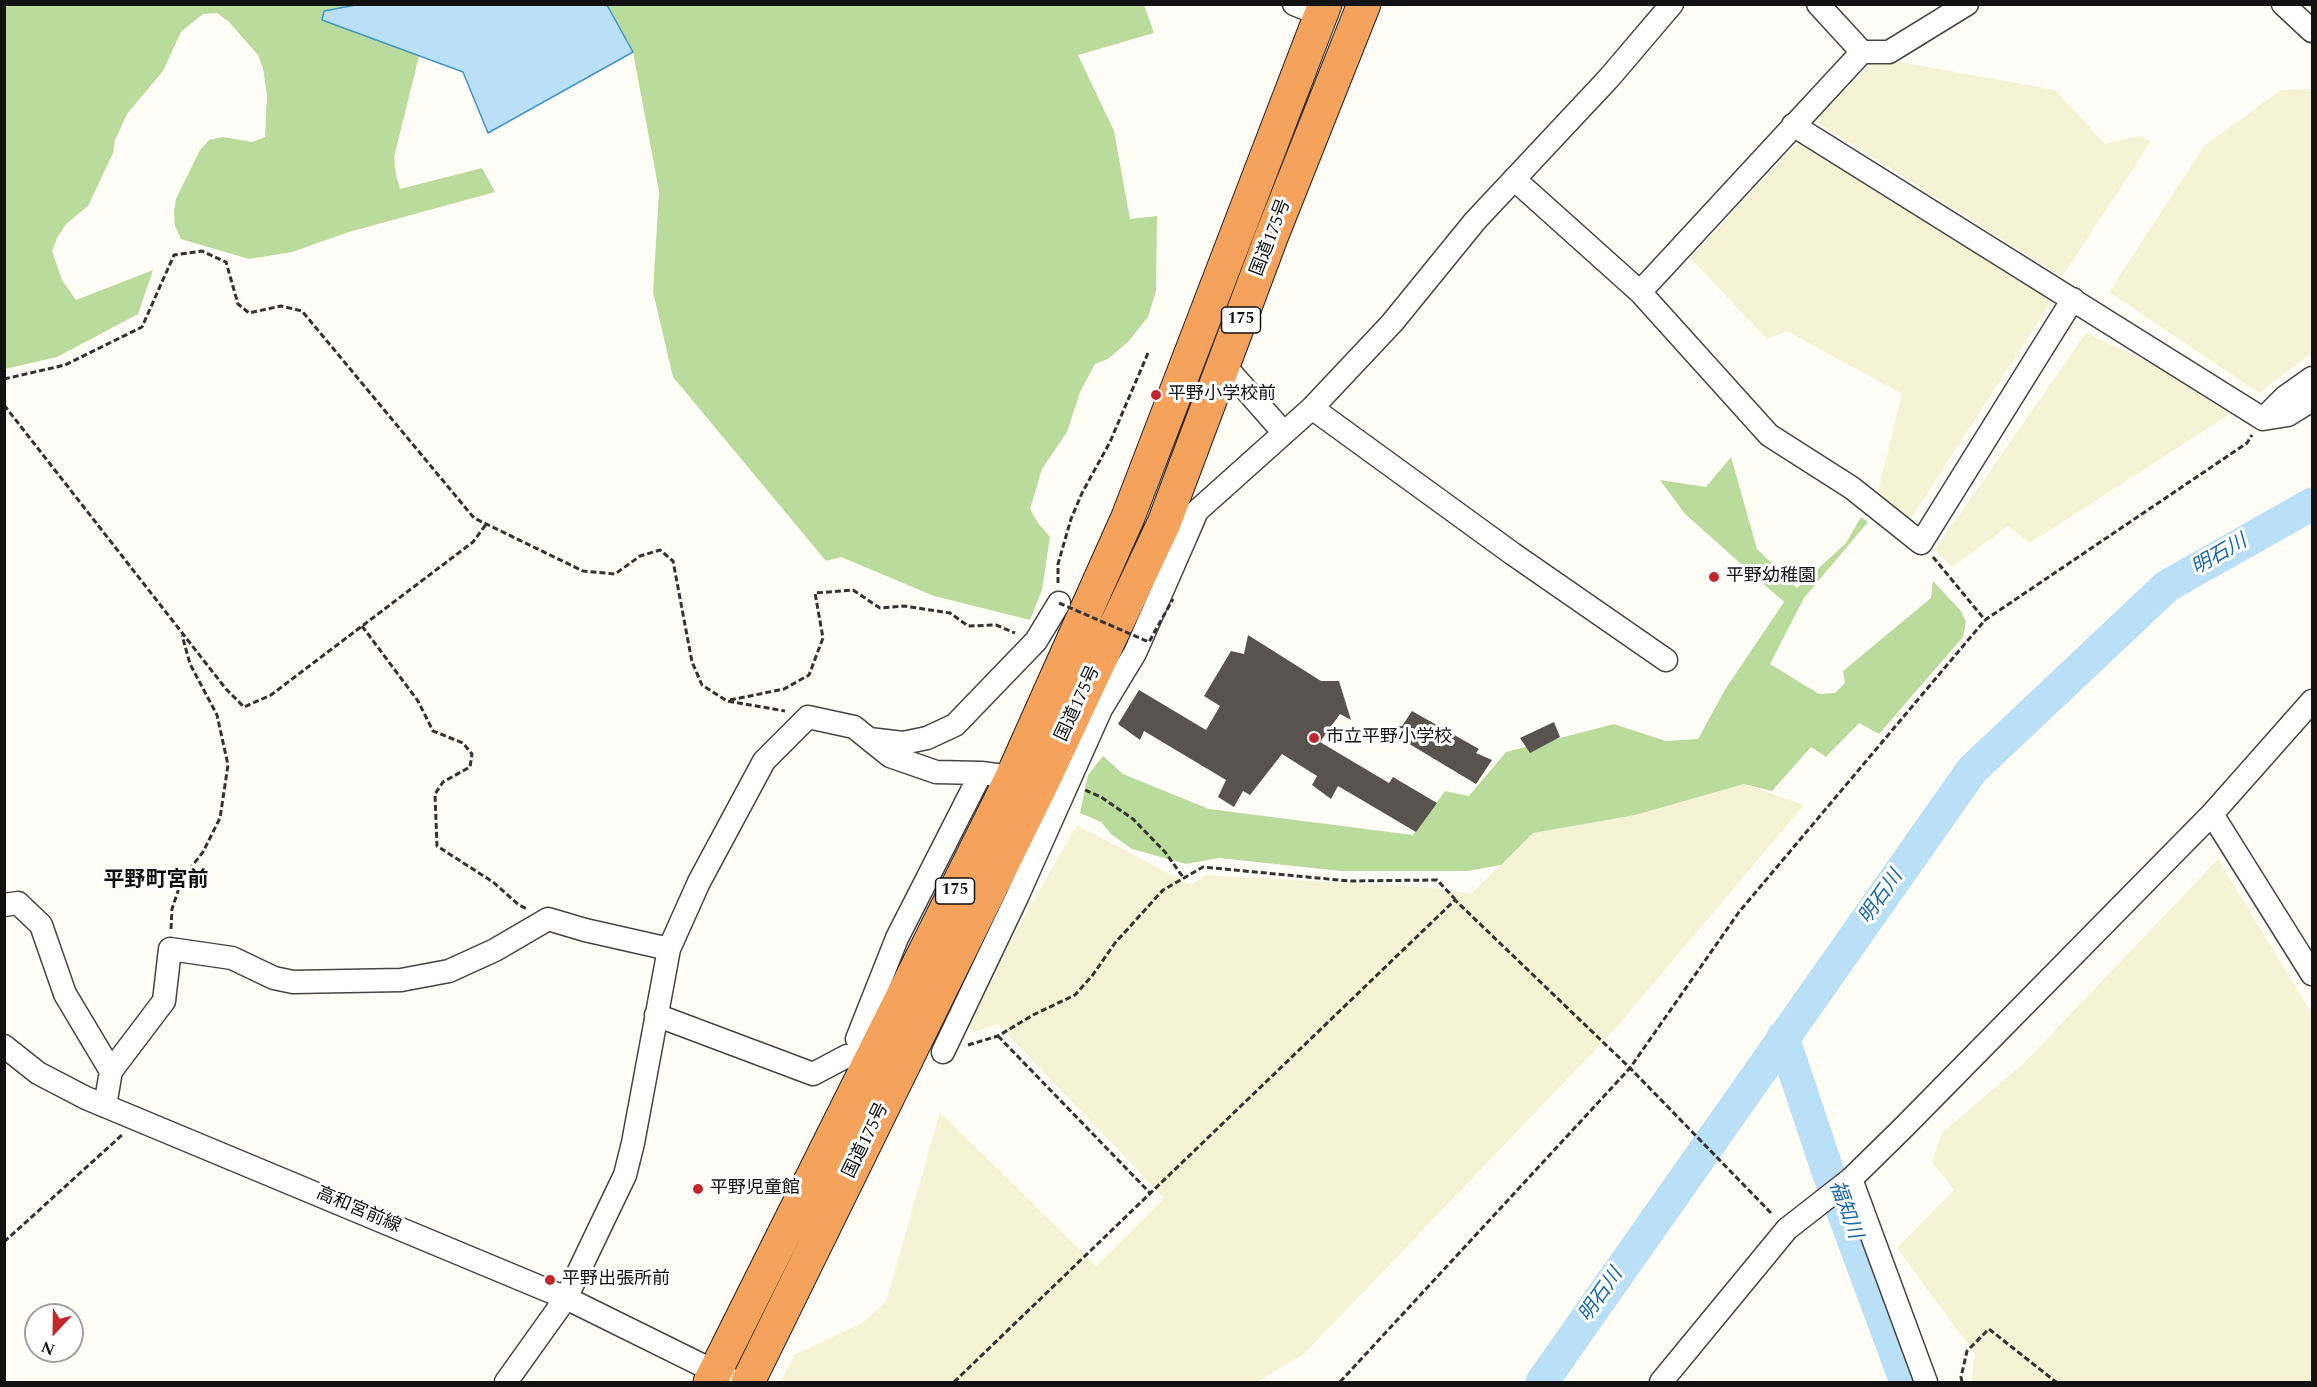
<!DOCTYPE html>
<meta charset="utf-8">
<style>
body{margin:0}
#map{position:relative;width:2317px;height:1387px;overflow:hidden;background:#fffdf5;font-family:Spectral,serif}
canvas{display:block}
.frame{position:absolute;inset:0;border:6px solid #111;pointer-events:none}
.north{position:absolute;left:24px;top:1303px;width:60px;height:60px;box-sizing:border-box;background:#fff;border:2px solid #a0a0a0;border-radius:50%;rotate:202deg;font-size:16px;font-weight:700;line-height:24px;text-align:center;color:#111}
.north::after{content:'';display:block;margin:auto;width:21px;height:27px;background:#c4262e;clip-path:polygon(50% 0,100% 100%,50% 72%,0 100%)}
</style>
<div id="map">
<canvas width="2317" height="1387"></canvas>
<div class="frame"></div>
<div class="north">N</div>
</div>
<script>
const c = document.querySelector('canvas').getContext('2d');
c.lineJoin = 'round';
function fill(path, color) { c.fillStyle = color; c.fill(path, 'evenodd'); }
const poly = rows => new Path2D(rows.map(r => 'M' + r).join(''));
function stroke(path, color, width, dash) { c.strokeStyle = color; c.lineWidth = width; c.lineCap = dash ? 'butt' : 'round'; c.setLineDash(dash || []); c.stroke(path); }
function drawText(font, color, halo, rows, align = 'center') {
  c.font = font + ' Spectral,"Noto Sans JP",serif'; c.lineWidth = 6; c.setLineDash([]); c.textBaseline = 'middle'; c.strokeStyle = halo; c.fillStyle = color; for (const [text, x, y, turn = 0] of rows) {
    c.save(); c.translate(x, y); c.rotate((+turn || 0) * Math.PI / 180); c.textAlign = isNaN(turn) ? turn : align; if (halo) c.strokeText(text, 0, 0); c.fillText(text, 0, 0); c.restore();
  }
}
fill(poly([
 [1878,58,2055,90,2105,144,2138,136,2151,141,2062,277,1814,120],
 [2312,89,2312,353,2259,393,2109,292,2205,145,2281,90],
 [1799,141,2053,299,1910,520,1876,500,1902,394,1787,331,1767,339,1690,258],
 [2086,333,2155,365,2230,414,2030,543,2008,526,1952,567,1935,550],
 [1744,784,1804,805,1614,1030,1304,1354,1257,1382,781,1382,794,1355,862,1323,886,1302,940,1112,1096,1266,1164,1198,998,1024,974,1032,964,1022,1077,825,1191,885,1206,875,1435,888,1471,894,1533,833],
 [2218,859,2312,1014,2312,1382,1971,1382,1975,1354,1897,1248,1954,1190,1932,1162,1942,1133,2025,1062]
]), '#f6f3d4');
fill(poly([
 [4,5,361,5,324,11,323,20,419,56,394,157,396,175,400,189,482,168,495,192,349,232,292,252,249,259,181,239,175,226,174,213,176,199,200,150,209,140,223,137,252,142,265,137,267,95,263,68,258,55,229,22,217,13,203,14,181,32,163,71,127,114,115,140,113,153,88,206,66,224,57,238,52,251,62,280,76,300,153,270,138,314,57,357,5,369],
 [607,5,1144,5,1154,33,1078,55,1114,131,1130,219,1157,216,1156,291,1148,317,1129,341,1108,359,1095,364,1080,392,1067,432,1042,469,1030,509,1038,523,1050,537,1042,590,1030,620,934,596,841,557,826,561,673,377,653,292,659,191,633,52],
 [1731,457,1757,549,1797,588,1846,543,1861,517,1868,522,1804,598,1770,664,1819,694,1835,693,1845,683,1843,671,1931,598,1933,581,1961,611,1966,622,1963,637,1879,734,1859,723,1826,757,1811,747,1772,791,1744,784,1635,815,1533,833,1501,865,1468,871,1341,871,1219,858,1186,864,1132,849,1111,834,1101,822,1080,813,1088,775,1103,756,1123,774,1209,809,1413,835,1445,791,1469,796,1506,752,1614,724,1666,741,1698,739,1726,688,1784,602,1685,514,1660,480,1706,487]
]), '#b9dc9c');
const water = poly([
 [361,4,607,5,633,52,488,133,463,72,322,20,324,11,361,4]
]);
fill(water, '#b9e0f7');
stroke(water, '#3f96cf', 1.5);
stroke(poly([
 [1783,1037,1826,1166,1906,1382],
 [1542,1382,1972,770,2167,586,2312,504]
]), '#b9e0f7', 33);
fill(poly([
 [1248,635,1321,681,1339,681,1351,720,1340,714,1320,742,1389,783,1393,777,1437,803,1416,832,1338,786,1331,799,1312,785,1317,776,1282,754,1250,795,1243,791,1234,807,1218,797,1226,780,1144,731,1140,740,1118,724,1139,690,1206,730,1220,706,1204,696,1231,651,1244,654],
 [1412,711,1479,749,1476,753,1492,760,1476,784,1381,727,1402,726],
 [1554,722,1560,737,1530,753,1520,738]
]), '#5a524d');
const minor = poly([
 [1294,4,1321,15],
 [2283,4,2312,31],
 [1862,52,1889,52,1967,4],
 [1793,125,2263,419,2288,415,2312,400],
 [1514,179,1640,292,1769,435,1852,488,1921,543,2073,299],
 [1640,292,1862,52,1818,4],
 [1225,366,1284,433],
 [1312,408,1513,554,1666,660],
 [2263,419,2285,397,2312,378],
 [1164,523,1191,525,1197,511,1312,408,1392,323,1475,221,1609,78,1672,4],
 [869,739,903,743,927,738,955,725,1036,641,1059,603],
 [2212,814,2312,974],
 [4,905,18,903,41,925,65,994,111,1071],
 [656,1015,813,1074,847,1056],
 [4,1046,38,1073,86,1098,566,1298,736,1382],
 [877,1047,857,1039,897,938,981,773],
 [943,1052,1017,897,1101,709,1135,653,1191,525],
 [105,1106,111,1071,164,1001,170,949,232,958,274,978,293,982,401,980,449,971,495,950,548,919,585,930,669,949],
 [1851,1179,1926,1382],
 [506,1382,566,1298,625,1175,633,1143,669,949,699,882,764,761,808,717,854,727,890,756,936,772,981,773,1012,777],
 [1661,1382,1787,1229,1851,1179,1903,1128,2212,814,2312,701]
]);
const highway = poly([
 [710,1382,1012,777,1128,517,1325,4],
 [748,1382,1043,781,1164,523,1272,235,1364,4]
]);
stroke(minor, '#444', 25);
stroke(highway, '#222', 35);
stroke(poly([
 [4,379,65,365,142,327,174,255,202,251,226,262,238,304,249,313,281,306,302,311,474,518,583,571,615,574,640,556,660,550,673,561,692,662,702,685,727,701,785,711],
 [4,405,226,689,244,707,271,695,473,542,487,523],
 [1933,557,1985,620,2247,443,2252,435],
 [1058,583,1058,564,1071,519,1082,493,1110,442,1148,353],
 [362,626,418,701,433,731,463,743,472,754,470,767,443,782,435,794,437,846,493,882,519,905,527,909],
 [730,700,784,689,809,675,823,638,815,593,853,590,880,608,904,606,950,613,968,626,996,625,1015,633],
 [1085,790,1101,797,1133,819,1165,852,1183,877],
 [171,929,172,909,182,879,203,852,220,818,228,765,217,715,190,664,182,635],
 [998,1036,1150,1193],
 [968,1045,998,1036,1033,1015,1075,995,1092,976,1115,943,1163,890,1203,867,1349,881,1437,880,1455,899],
 [4,1242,122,1135],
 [954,1382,1455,900,1630,1068,1773,1215],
 [1340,1382,1630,1068,1739,912,1985,620],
 [1962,1382,1961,1377,1967,1351,1989,1329,2056,1382]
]), '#333', 3, [6, 3]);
stroke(minor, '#fff', 22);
stroke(highway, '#f5a25d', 33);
stroke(poly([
 [1059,603,1149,642,1173,599]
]), '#333', 3, [6, 3]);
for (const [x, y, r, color] of [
 [1156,395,6,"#c4262e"],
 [1714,577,6,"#c4262e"],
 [1314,738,6,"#c4262e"],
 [698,1189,6,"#c4262e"],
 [550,1280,6,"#c4262e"]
]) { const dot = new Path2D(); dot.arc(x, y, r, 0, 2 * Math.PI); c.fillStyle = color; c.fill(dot); stroke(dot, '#fff', 2); }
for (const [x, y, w] of [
 [1241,320,39],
 [955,891,39]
]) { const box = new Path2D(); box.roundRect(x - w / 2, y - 13, w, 26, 4.5); c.fillStyle = '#fff'; c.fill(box); stroke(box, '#111', 1.5); }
drawText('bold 16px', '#111', null, [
 ["175",1241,320],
 ["175",955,891]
]);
drawText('18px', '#111', '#fff', [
 ["国道175号",1272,238,-69],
 ["国道175号",1079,704,-65],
 ["国道175号",867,1141,-64],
 ["高和宮前線",358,1211,23]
]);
drawText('18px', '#111', '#fff', [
 ["平野小学校前",1168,395],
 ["平野幼稚園",1726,577],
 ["市立平野小学校",1326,738],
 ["平野児童館",710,1189],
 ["平野出張所前",562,1280]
], 'left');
drawText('italic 20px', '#1768a6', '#fff', [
 ["明石川",2220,556,-30],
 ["明石川",1882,898,-55],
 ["福知川",1844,1210,70],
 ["明石川",1602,1296,-55]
]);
drawText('bold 21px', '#111', '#fff', [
 ["平野町宮前",156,882]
]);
</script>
